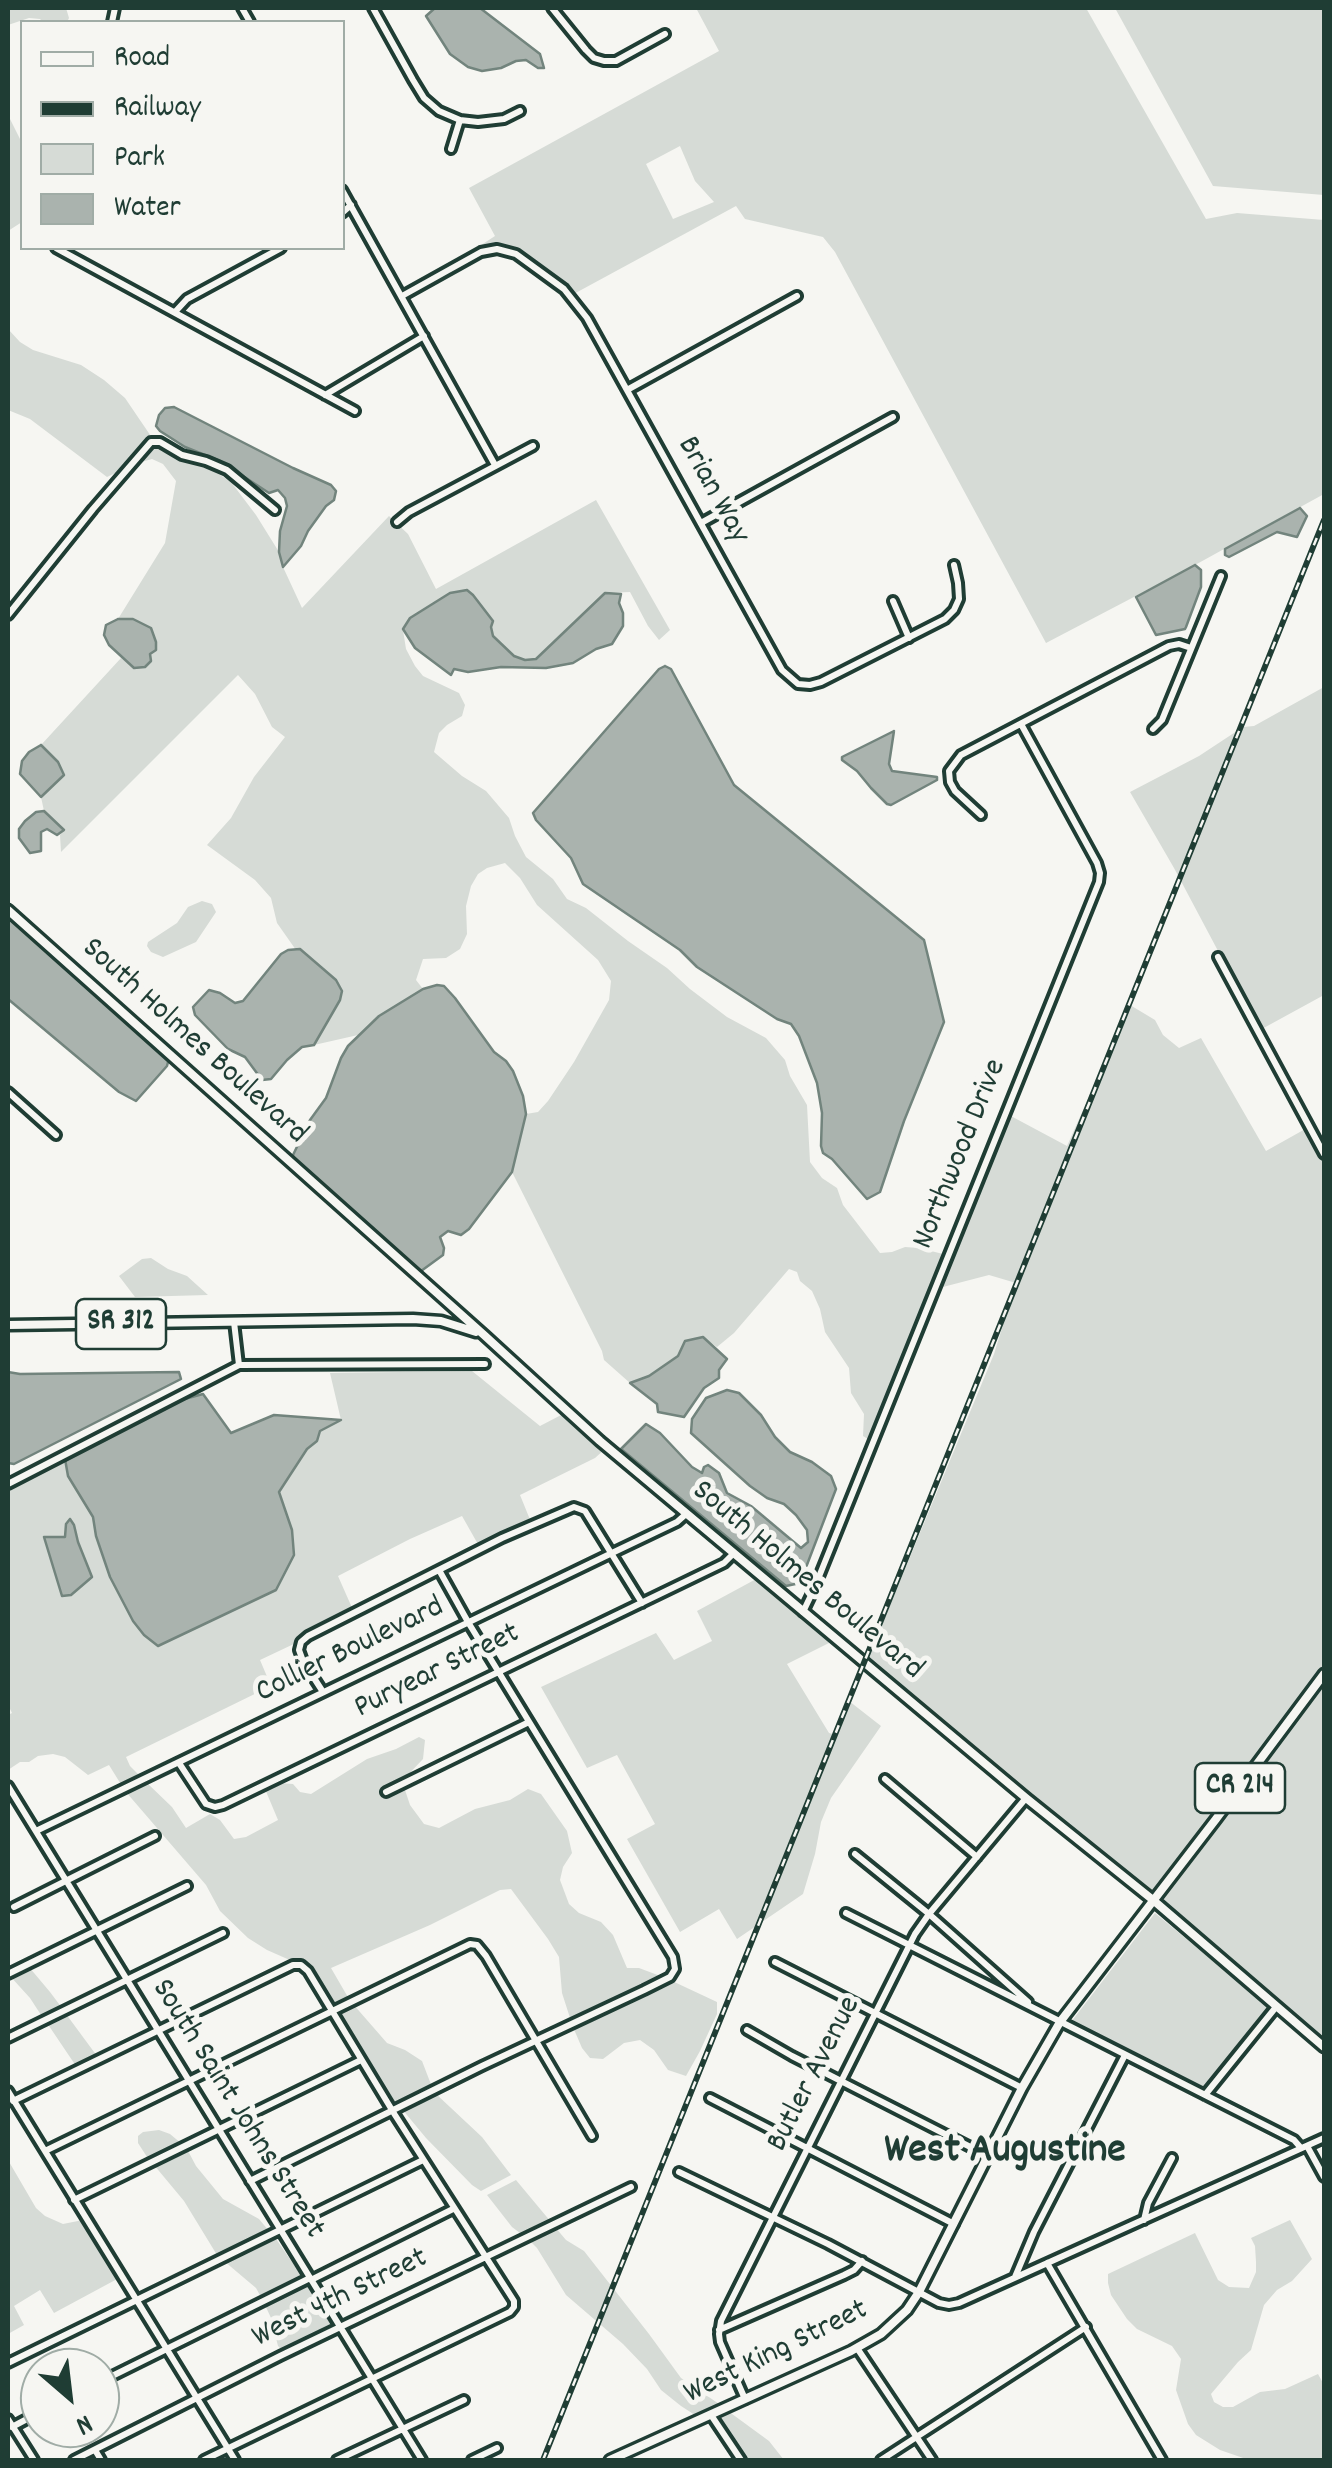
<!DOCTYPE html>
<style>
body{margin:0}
#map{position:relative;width:1332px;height:2468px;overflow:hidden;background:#f6f6f2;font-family:Dekko,sans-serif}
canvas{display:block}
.frame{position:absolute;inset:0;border:10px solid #1f3d34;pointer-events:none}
.legend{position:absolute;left:20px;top:20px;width:325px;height:230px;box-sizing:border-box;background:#f6f6f2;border:2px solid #a0aca6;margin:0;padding:12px 18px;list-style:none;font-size:30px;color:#1f3d34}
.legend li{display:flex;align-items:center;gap:20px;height:50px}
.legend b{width:50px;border:2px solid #a0aca6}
.north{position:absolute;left:20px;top:2348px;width:100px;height:100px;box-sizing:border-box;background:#f6f6f2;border:2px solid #a0aca6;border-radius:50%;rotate:152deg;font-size:28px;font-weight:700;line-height:40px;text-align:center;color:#1f3d34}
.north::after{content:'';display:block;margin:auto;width:35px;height:45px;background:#1f3d34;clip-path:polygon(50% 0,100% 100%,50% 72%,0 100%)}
</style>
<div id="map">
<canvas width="1332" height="2468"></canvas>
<div class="frame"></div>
<ul class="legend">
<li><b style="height:12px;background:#f6f6f2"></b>Road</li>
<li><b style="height:12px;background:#1f3d34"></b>Railway</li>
<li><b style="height:28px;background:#d6dbd6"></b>Park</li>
<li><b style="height:28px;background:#aab3ae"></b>Water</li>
</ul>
<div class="north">N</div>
</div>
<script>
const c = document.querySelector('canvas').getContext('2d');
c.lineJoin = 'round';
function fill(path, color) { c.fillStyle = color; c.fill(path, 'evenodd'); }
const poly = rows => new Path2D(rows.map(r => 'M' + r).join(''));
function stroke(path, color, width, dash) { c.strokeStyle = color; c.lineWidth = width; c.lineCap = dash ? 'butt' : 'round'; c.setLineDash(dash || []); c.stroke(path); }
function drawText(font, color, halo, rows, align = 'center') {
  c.font = font + ' Dekko,sans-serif'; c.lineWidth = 10; c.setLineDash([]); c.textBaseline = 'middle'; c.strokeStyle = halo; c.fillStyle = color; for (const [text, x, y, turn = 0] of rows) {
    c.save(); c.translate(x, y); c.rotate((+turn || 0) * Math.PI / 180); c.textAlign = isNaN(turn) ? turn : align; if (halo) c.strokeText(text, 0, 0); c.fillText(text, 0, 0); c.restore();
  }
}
fill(poly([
 [8,8,66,8,69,18,67,22,43,22,40,19,29,18,8,25],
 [696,8,1086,8,1206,219,1237,213,1324,220,1324,494,1195,565,1046,643,835,252,823,237,745,219,736,206,570,296,507,249,475,249,495,236,469,188,719,51],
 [680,146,695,181,714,202,673,219,646,164],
 [1115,8,1324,8,1324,195,1213,186],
 [8,115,22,143,22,222,8,231],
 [8,329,20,342,33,350,81,365,104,380,125,398,161,451,208,467,231,482,256,515,279,552,283,567,302,608,389,516,408,534,436,589,596,500,670,630,659,640,648,626,630,592,605,593,536,659,525,660,514,656,500,644,493,636,491,627,410,618,403,630,406,649,415,666,423,676,459,693,465,705,462,716,447,725,439,733,434,752,462,776,486,791,509,818,515,836,526,857,553,879,567,899,586,908,628,941,667,968,690,989,727,1017,766,1038,785,1060,790,1076,807,1105,810,1162,822,1178,837,1188,843,1205,880,1253,892,1252,905,1247,919,1248,943,1254,871,1441,863,1436,864,1414,851,1393,849,1368,825,1332,820,1309,812,1291,800,1281,797,1272,789,1269,734,1333,717,1347,703,1337,685,1341,678,1355,649,1376,630,1383,604,1360,602,1351,512,1172,526,1114,538,1112,548,1101,574,1062,609,1000,611,981,598,960,537,905,520,878,505,863,487,868,478,874,471,886,466,906,467,934,460,949,446,958,423,959,416,980,423,989,379,1016,358,1035,314,1045,340,1000,337,981,300,950,296,950,277,923,271,898,255,880,207,845,231,818,254,777,285,737,272,727,255,694,238,675,61,852,60,835,64,830,44,811,41,797,64,775,58,762,41,745,121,658,134,668,133,619,118,619,165,543,176,481,163,464,152,459,134,464,107,477,30,419,8,410],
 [1324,687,1324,995,1260,1030,1174,868,1130,792,1199,756,1243,727,1254,726],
 [202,901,212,904,216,912,196,942,163,957,151,952,147,946,148,942,177,923,188,907],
 [1130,1005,1155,1020,1163,1035,1179,1048,1201,1038,1266,1151,1307,1128,1324,1161,1324,1669,1214,1817,1152,1896,1028,1796,867,1661,994,1354,1016,1283,989,1275,939,1288,1009,1115,1067,1146],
 [151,1258,168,1269,187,1276,208,1295,135,1297,119,1276,142,1259],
 [472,1371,540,1426,565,1413,605,1449,595,1458,520,1495,531,1522,479,1546,462,1516,410,1539,338,1576,353,1610,307,1633,298,1642,260,1660,271,1686,126,1757,130,1766,141,1777,122,1786,109,1765,88,1775,65,1757,53,1754,38,1756,29,1762,20,1762,8,1770,8,1715,12,1713,8,1705,8,1487,65,1459,68,1476,93,1517,96,1536,110,1577,133,1621,144,1635,158,1646,276,1590,294,1555,292,1530,279,1492,308,1448,317,1441,320,1431,341,1420,330,1373],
 [66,1524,74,1525,84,1559,87,1580,71,1595,62,1596,44,1538,65,1537],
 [758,1578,833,1641,787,1664,829,1733,836,1735,849,1701,881,1726,831,1798,821,1822,815,1854,803,1894,737,1939,719,1909,680,1932,627,1839,655,1824,617,1755,587,1768,541,1687,656,1633,674,1660,712,1641,697,1611],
 [1324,1679,1324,2043,1157,1900],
 [419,1737,425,1740,423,1759,404,1779,382,1790,384,1795,404,1787,410,1805,424,1824,439,1828,475,1809,510,1800,528,1789,541,1794,567,1831,572,1853,563,1867,560,1880,569,1904,579,1913,601,1922,613,1935,627,1968,639,1968,663,1977,571,2021,562,1993,559,1957,548,1939,511,1889,500,1890,430,1925,331,1968,349,1999,333,2007,316,1977,304,1962,292,1961,267,1950,248,1938,220,1911,206,1885,126,1792,146,1782,172,1807,186,1828,210,1814,220,1820,234,1839,246,1837,278,1820,265,1789,278,1783,293,1784,300,1792,311,1794,367,1759,396,1749],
 [1155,1913,1270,2008,1203,2090,1071,2022],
 [29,1967,50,1992,62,2008,43,2018,30,1998,10,1976],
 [670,1980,717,2002,717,2014,700,2051,686,2076,668,2070,654,2050,640,2040,624,2043,603,2059,590,2058,582,2048,573,2027],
 [353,2004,387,2043,405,2050,422,2061,432,2087,397,2104,383,2089,336,2013],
 [66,2014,97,2056,76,2066,47,2023],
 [435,2093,482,2137,511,2175,481,2191,472,2185,426,2138,402,2109],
 [159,2130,170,2134,182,2144,149,2160,138,2143,138,2136,143,2132],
 [187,2149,196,2166,223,2199,259,2219,269,2231,217,2255,184,2201,154,2165],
 [8,2160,36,2208,45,2216,63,2224,83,2220,119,2278,54,2313,40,2290,14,2306,24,2325,8,2334],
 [516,2180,551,2222,524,2236,512,2227,487,2195],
 [1290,2220,1312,2259,1292,2281,1277,2290,1264,2305,1251,2350,1238,2362,1211,2394,1214,2402,1223,2407,1233,2407,1260,2392,1285,2389,1318,2374,1324,2385,1324,2460,1249,2460,1220,2450,1196,2435,1188,2424,1176,2390,1181,2359,1172,2346,1137,2329,1127,2319,1111,2295,1108,2283,1108,2274,1195,2233,1218,2280,1229,2287,1249,2288,1256,2272,1256,2262,1255,2246,1251,2238],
 [555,2227,566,2240,584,2251,649,2334,681,2378,722,2406,698,2417,681,2406,661,2390,647,2369,623,2344,566,2295,537,2248,529,2240],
 [274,2236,303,2278,262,2299,256,2288,224,2261],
 [307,2283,333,2326,283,2351,278,2346,271,2318,265,2305],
 [728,2411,769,2441,784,2460,746,2460,716,2416]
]), '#d6dbd6');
const water = poly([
 [435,8,480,8,540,54,544,68,538,68,526,60,516,61,501,68,482,71,468,67,450,54,426,16,435,8],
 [174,407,293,468,331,485,336,491,334,500,326,506,308,531,301,546,283,567,279,552,280,531,287,506,285,498,278,490,269,493,220,461,185,447,160,431,156,426,159,415,165,408,174,407],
 [1300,508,1307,516,1297,537,1277,532,1229,557,1225,555,1225,549,1300,508],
 [1195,565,1201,570,1201,587,1186,627,1185,629,1156,635,1136,597,1195,565],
 [467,590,473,595,493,621,491,627,493,636,514,656,525,660,536,659,605,593,621,594,619,603,623,613,623,626,612,644,596,649,573,663,546,668,501,667,468,672,454,669,451,675,415,648,403,629,410,618,450,593,467,590],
 [118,619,133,619,151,628,156,642,156,650,150,654,151,661,145,667,134,668,109,645,104,635,106,625,118,619],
 [665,666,671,669,734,785,924,940,944,1022,904,1121,880,1192,867,1199,832,1159,823,1153,821,1146,822,1113,817,1083,799,1036,791,1024,777,1019,697,967,680,950,583,884,571,858,536,820,533,813,659,669,665,666],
 [894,731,889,764,892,771,937,777,937,780,891,805,887,804,871,788,857,771,842,760,842,757,894,731],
 [41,745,58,762,64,775,41,797,20,774,22,761,29,752,41,745],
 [44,811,64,830,57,835,47,829,41,832,41,851,30,853,19,838,19,829,25,821,36,812,44,811],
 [8,919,22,927,169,1058,167,1066,136,1101,119,1092,8,999,8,919],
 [300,949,336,980,342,991,340,1000,314,1045,302,1047,287,1060,271,1079,262,1080,245,1057,228,1049,195,1015,193,1007,209,990,220,993,235,1003,243,1001,281,954,288,950,300,949],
 [437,985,444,986,455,998,494,1052,506,1061,513,1071,523,1096,526,1114,512,1172,469,1229,461,1235,448,1231,440,1237,444,1248,443,1255,417,1274,294,1163,293,1155,310,1120,326,1098,341,1058,348,1046,379,1016,423,989,437,985],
 [703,1337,727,1359,719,1370,719,1378,704,1388,684,1417,658,1412,657,1404,630,1383,649,1376,678,1356,685,1341,703,1337],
 [8,1372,20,1374,179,1372,181,1379,14,1464,8,1463,8,1372],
 [727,1390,739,1393,761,1415,775,1437,790,1452,812,1462,831,1476,836,1489,800,1583,786,1586,621,1449,646,1424,660,1433,692,1467,702,1473,704,1467,708,1465,719,1473,727,1493,751,1506,801,1548,808,1542,807,1530,796,1515,784,1504,767,1498,750,1486,691,1433,692,1419,706,1398,727,1390],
 [203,1394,231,1433,274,1415,341,1420,320,1431,317,1441,307,1449,279,1492,292,1530,294,1555,276,1590,158,1646,144,1635,133,1621,110,1577,96,1536,93,1517,68,1476,65,1459,177,1401,203,1394],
 [70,1519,74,1525,78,1542,92,1577,71,1595,62,1596,44,1537,65,1537,66,1524,70,1519]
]);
fill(water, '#aab3ae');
stroke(water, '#72847d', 2.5);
const minor = poly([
 [242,8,250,22],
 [373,8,413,80,424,98,439,111,460,120,478,122,504,119,520,111],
 [552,8,586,50,594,58,604,61,616,61,665,34],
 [112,22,115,8],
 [451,149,460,120],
 [342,190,495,465],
 [342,213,351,205],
 [56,248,355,411],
 [402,296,481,252,497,249,516,254,564,289,587,318,782,670,798,684,810,685,821,682,945,619,954,610,959,599,958,583,954,565],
 [175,312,187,299,281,248],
 [627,390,797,296],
 [325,395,424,336],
 [397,522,409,512,533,446],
 [701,523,893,417],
 [893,601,909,638],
 [8,615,93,509,151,442,160,442,182,455,206,461,227,470,275,510],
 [1153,729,1162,720,1221,576],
 [981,815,955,791,950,782,949,771,961,755,1169,646,1179,644,1191,648],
 [1218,957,1324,1154],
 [8,1092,56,1135],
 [234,1322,239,1365],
 [8,1484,239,1365,485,1364],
 [803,1612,814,1589,1099,882,1100,873,1097,863,1021,724],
 [323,1692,303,1661,299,1650,301,1642,308,1636,502,1538,574,1507,585,1511,642,1603],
 [179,1763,206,1804,215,1807,223,1805,724,1563,733,1554],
 [885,1779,977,1857],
 [8,1786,422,2460],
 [386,1792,529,1722],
 [36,1831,612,1553,677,1522,686,1514],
 [855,1854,929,1914,1028,2002],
 [14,1907,155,1836],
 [846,1913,1294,2140,1301,2148],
 [775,1962,1022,2088],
 [8,1974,187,1886],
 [747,2030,792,2056,988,2156],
 [8,2038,223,1933],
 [8,2091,235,2460],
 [1205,2095,1276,2007],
 [710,2098,954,2224],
 [13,2101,293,1965,301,1965,308,1971,395,2115,514,2301,514,2307,510,2312,204,2460],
 [1307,2146,1324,2177],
 [45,2151,470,1944,477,1945,486,1956,592,2136],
 [679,2172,828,2244,939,2303,949,2305,959,2303,1324,2138],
 [250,2181,482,2066,644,1990,670,1977,675,1969,673,1957,468,1622,439,1570],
 [74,2200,361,2060],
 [1144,2220,1148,2203,1172,2158],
 [1047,2263,1162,2460],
 [1015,2277,1034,2232,1125,2055],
 [311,2280,453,2209],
 [719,2330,844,2275,854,2270,862,2261],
 [857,2348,932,2460],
 [8,2363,423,2160],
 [100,2382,310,2278],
 [745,2399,720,2342,719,2334,721,2321,915,1934,929,1914,1026,1798],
 [711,2415,741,2460],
 [8,2419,34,2460],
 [12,2427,40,2412],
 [95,2450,101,2460],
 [74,2460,280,2356,631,2187],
 [337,2460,464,2400],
 [472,2460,497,2448],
 [881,2460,1086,2327]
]);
const major = poly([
 [8,910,484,1335,600,1441,1026,1798,1153,1900,1324,2047],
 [8,1325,413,1319,441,1321,476,1332],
 [610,2460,851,2351,881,2334,907,2310,919,2292,1022,2088,1060,2022,1216,1819,1324,1674]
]);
stroke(minor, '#1f3d34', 14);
stroke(major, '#1f3d34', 15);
stroke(minor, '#f6f6f2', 6);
stroke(major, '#f6f6f2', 8);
const rail = poly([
 [543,2460,1324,520]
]);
stroke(rail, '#1f3d34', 6);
stroke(rail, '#f6f6f2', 2.5, [8]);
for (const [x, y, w] of [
 [121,1324,90],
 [1240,1788,90]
]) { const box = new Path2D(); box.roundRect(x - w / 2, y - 25, w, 50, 8); c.fillStyle = '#f6f6f2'; c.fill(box); stroke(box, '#1f3d34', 2.5); }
drawText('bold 30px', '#1f3d34', null, [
 ["SR 312",121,1324],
 ["CR 214",1240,1788]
]);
drawText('32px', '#1f3d34', '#f6f6f2', [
 ["Brian Way",711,491,61],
 ["South Holmes Boulevard",193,1043,42],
 ["Northwood Drive",962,1155,-68],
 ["South Holmes Boulevard",806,1582,40],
 ["Collier Boulevard",351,1652,-26],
 ["Puryear Street",438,1673,-26],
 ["Butler Avenue",816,2075,-63],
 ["South Saint Johns Street",236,2110,58],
 ["West 4th Street",341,2300,-26],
 ["West King Street",777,2354,-26]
]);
drawText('bold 42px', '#1f3d34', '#f6f6f2', [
 ["West Augustine",1005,2154]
]);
</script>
